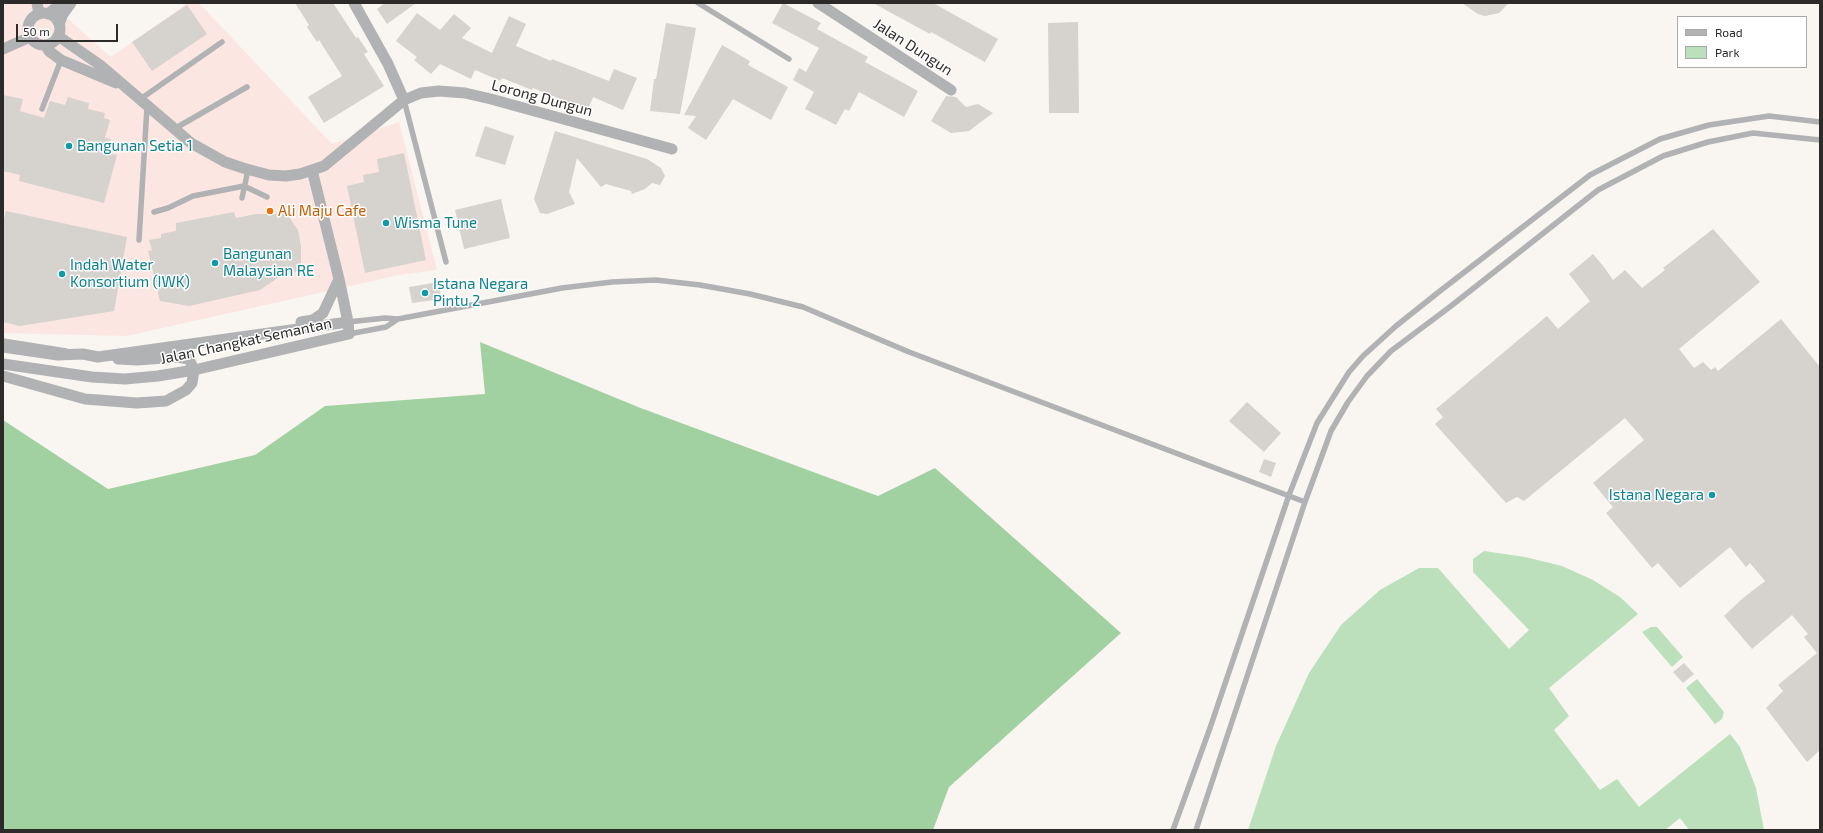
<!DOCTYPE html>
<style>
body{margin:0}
#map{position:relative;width:1823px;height:833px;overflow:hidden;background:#f9f5f1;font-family:"Exo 2",sans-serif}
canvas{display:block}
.frame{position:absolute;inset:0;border:4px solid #2c2b29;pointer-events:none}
.legend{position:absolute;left:1677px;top:16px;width:130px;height:52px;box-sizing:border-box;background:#fff;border:1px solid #abaaa9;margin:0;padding:5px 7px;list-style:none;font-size:12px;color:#2c2b29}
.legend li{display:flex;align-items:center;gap:8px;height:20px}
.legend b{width:20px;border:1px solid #abaaa9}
.scale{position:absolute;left:16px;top:24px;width:102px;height:18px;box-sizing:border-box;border:2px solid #2c2b29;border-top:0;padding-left:5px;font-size:12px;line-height:14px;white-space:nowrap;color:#2c2b29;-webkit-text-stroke:3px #fff;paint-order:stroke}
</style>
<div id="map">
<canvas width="1823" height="833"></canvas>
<div class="frame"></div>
<ul class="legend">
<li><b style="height:5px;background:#b1b2b4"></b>Road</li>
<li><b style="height:11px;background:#bce0bb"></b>Park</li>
</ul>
<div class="scale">50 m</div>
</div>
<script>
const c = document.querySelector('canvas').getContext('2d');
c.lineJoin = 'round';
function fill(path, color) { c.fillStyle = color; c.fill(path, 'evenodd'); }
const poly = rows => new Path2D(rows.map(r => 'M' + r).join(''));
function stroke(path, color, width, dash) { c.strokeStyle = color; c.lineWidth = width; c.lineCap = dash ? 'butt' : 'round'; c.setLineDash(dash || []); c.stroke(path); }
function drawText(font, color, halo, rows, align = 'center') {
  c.font = font + ' "Exo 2",sans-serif'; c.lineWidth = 3; c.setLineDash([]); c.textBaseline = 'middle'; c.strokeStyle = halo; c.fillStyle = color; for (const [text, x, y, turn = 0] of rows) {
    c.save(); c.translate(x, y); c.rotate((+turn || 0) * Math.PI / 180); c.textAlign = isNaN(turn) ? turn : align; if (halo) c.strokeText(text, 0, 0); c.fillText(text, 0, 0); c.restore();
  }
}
fill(poly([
 [3,3,50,3,111,57,188,3,199,3,332,144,399,122,437,270,399,275,127,336,3,333]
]), '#fce6e2');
fill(poly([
 [1484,551,1525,557,1562,566,1593,580,1620,597,1638,614,1549,688,1569,716,1554,730,1600,790,1617,779,1639,807,1730,734,1740,747,1756,788,1764,830,1689,830,1680,818,1665,830,1248,830,1276,746,1309,673,1341,625,1380,590,1419,568,1438,568,1509,649,1529,630,1473,572,1473,559],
 [1651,627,1657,627,1683,657,1672,667,1642,632],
 [1697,679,1724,712,1722,719,1715,724,1686,688]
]), '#bce0bb');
fill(poly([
 [480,342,638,407,878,496,935,468,1121,633,949,787,933,830,3,830,3,420,108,489,255,455,325,406,485,394]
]), '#a2d1a1');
fill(poly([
 [295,3,333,3,356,38,358,37,368,52,364,54,384,86,324,123,308,97,342,76,319,40,317,42,307,27,309,25],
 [385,3,416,3,387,24,377,9],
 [783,3,821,23,817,29,868,57,865,62,918,91,904,117,859,92,849,111,845,109,836,125,805,109,814,92,793,80,799,68,806,72,819,48,772,23],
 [873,3,933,3,998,39,985,62,931,32,930,34],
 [1462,3,1509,3,1499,13,1485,16,1478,14],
 [187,5,207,34,152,71,132,42],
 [417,13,440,30,454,14,471,28,462,38,492,53,509,16,526,24,516,46,551,61,552,59,609,81,614,69,637,78,623,110,593,97,588,110,533,88,532,90,502,78,501,81,475,70,471,79,440,64,431,74,414,60,417,57,396,41],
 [1078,22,1079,113,1049,113,1048,23],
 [666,23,696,28,680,114,650,111,654,79,656,79],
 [722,45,750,61,748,65,788,87,771,120,733,99,706,140,688,128,696,116,684,115],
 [3,95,23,99,20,111,44,118,50,101,65,105,68,97,89,103,88,109,105,113,104,118,110,120,105,138,111,139,107,153,117,155,104,203,19,181,20,175,3,171],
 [946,96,956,97,966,107,978,104,993,113,969,131,951,133,931,121],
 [485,126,514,136,505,165,475,156],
 [555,131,647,159,661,168,665,176,660,185,652,183,645,189,632,194,631,191,606,184,601,187,577,158,569,192,575,204,547,214,540,213,534,199],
 [404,153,426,260,365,273,347,186,364,182,363,175,379,172,377,159],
 [501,199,510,238,464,249,455,210],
 [6,211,127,237,114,311,20,326,3,322,3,223],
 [234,212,236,218,256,214,287,214,298,230,301,246,301,268,296,272,282,275,260,290,189,306,160,301,148,251,152,250,149,240,161,238,161,234,176,231,176,223],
 [1713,229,1760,282,1679,349,1694,368,1703,362,1711,370,1715,367,1718,371,1781,319,1820,367,1820,750,1807,762,1766,708,1783,691,1778,685,1817,653,1804,637,1808,634,1792,615,1752,649,1724,616,1743,598,1765,581,1750,563,1746,567,1730,547,1680,588,1658,563,1652,568,1606,513,1613,507,1593,483,1644,440,1625,418,1524,501,1517,497,1506,503,1435,424,1443,417,1436,409,1547,316,1558,329,1590,301,1569,274,1593,254,1604,267,1613,280,1625,270,1642,288,1665,270,1663,268],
 [439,282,441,299,412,303,409,287],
 [1247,402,1281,433,1264,452,1229,421],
 [1264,459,1276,463,1271,477,1259,472],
 [1684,663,1694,674,1683,683,1673,672]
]), '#d6d2ce');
stroke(poly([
 [698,3,789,59],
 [139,100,222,42],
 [404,100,446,262],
 [42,109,61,60],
 [174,129,247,87],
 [242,198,248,170],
 [154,212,168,208,193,196,244,186,267,197],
 [139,240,147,107],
 [348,322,385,318,398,319,562,288,612,282,656,280,700,285,750,294,803,307,909,352,1305,502],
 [349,334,386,327,398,319],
 [3,341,66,351],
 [1173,830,1210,728,1289,495,1317,423,1349,372,1363,356,1396,326,1440,291,1590,175,1660,139,1709,125,1769,116,1820,122],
 [1196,830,1305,502,1331,431,1348,402,1367,376,1391,351,1451,306,1598,190,1663,156,1708,142,1753,133,1820,140]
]), '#b1b2b4', 5.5);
stroke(poly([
 [37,3,39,14],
 [354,3,388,64,404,100],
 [818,3,951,90],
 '28 29a16 16 0 1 1 32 0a16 16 0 1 1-32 0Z',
 [48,14,58,6,66,3],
 [59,24,63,14,71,3],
 [58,36,100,65,191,143,225,162,243,168,269,175,286,176,300,174,324,166,404,100,421,93,439,91,465,93,491,99,672,149],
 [45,45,49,51,61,60,116,83],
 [3,49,30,37],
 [301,322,313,320,323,313,339,279],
 [3,347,58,355,83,354,98,357,348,322],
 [3,364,92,377,125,379,158,376,194,370,349,334,348,322,339,279,312,170],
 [3,376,85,399,137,403,166,401,186,390,192,383,194,370,189,359,177,357,137,360,118,359]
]), '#b1b2b4', 11);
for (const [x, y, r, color] of [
 [69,146,4,"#0f9aa8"],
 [270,211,4,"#e8710a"],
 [386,223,4,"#0f9aa8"],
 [215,263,4,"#0f9aa8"],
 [62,274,4,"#0f9aa8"],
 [425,293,4,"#0f9aa8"],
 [1712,495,4,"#0f9aa8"]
]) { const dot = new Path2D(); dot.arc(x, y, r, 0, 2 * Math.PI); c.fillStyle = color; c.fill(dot); stroke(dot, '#fff', 1.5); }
drawText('15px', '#2c2b29', '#fff', [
 ["Jalan Dungun",913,47,33],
 ["Lorong Dungun",542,98,15],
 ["Jalan Changkat Semantan",246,341,-12]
]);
drawText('15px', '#0d838f', '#fff', [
 ["Bangunan Setia 1",77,146],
 ["Wisma Tune",394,223],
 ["Bangunan",223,254],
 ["Malaysian RE",223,271],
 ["Indah Water",70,265],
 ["Konsortium (IWK)",70,282],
 ["Istana Negara",433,284],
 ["Pintu 2",433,301],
 ["Istana Negara",1704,495,"right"]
], 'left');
drawText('15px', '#c56008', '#fff', [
 ["Ali Maju Cafe",278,211]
], 'left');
</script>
